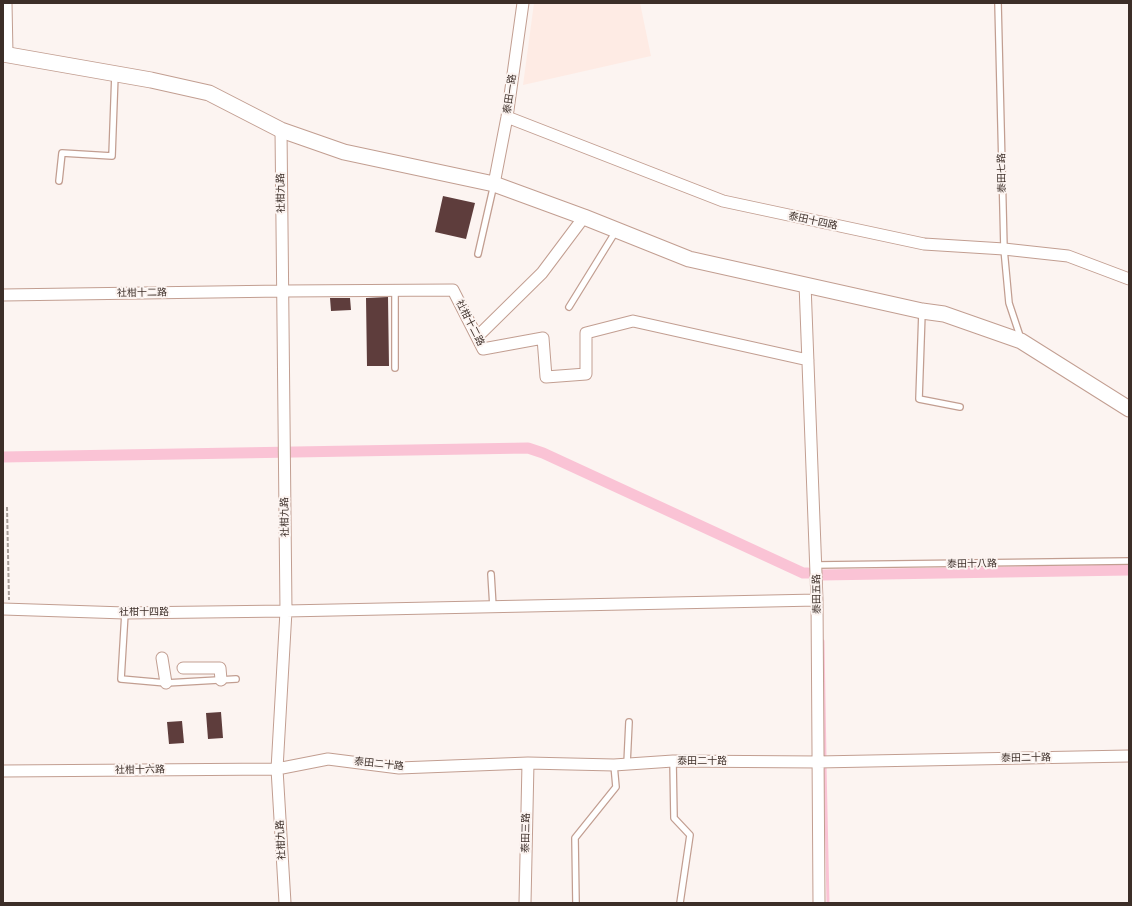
<!DOCTYPE html>
<meta charset="utf-8">
<style>
body{margin:0}
#map{position:relative;width:1132px;height:906px;overflow:hidden;background:#fcf4f1;font-family:"Work Sans",sans-serif}
canvas{display:block}
.frame{position:absolute;inset:0;border:4px solid #3c2e28;pointer-events:none}
</style>
<div id="map">
<canvas width="1132" height="906"></canvas>
<div class="frame"></div>
</div>
<script>
const c = document.querySelector('canvas').getContext('2d');
c.lineJoin = 'round';
function fill(path, color) { c.fillStyle = color; c.fill(path, 'evenodd'); }
const poly = rows => new Path2D(rows.map(r => 'M' + r).join(''));
function stroke(path, color, width, dash) { c.strokeStyle = color; c.lineWidth = width; c.lineCap = dash ? 'butt' : 'round'; c.setLineDash(dash || []); c.stroke(path); }
function drawText(font, color, halo, rows, align = 'center') {
  c.font = font + ' "Work Sans","Noto Sans TC",sans-serif'; c.lineWidth = 4; c.setLineDash([]); c.textBaseline = 'middle'; c.strokeStyle = halo; c.fillStyle = color; for (const [text, x, y, turn = 0] of rows) {
    c.save(); c.translate(x, y); c.rotate((+turn || 0) * Math.PI / 180); c.textAlign = isNaN(turn) ? turn : align; if (halo) c.strokeText(text, 0, 0); c.fillText(text, 0, 0); c.restore();
  }
}
fill(poly([
 [534,3,640,3,651,56,523,85]
]), '#feebe4');
stroke(poly([
 [823,641,825,759],
 [825,765,828,903]
]), '#fac3d5', 3);
stroke(poly([
 [3,457,528,448,543,453,803,573,808,573],
 [821,575,1129,570]
]), '#fac3d5', 11);
fill(poly([
 [443,196,475,203,466,239,435,232],
 [388,297,389,366,367,366,366,298],
 [330,298,350,298,351,310,331,311],
 [221,712,223,738,208,739,206,713],
 [182,721,184,743,169,744,167,722]
]), '#5e3d3c');
const lane = poly([
 [998,3,1004,249,1009,303,1021,339],
 [59,181,62,153,112,156,115,74],
 [478,254,494,184],
 [395,290,395,368],
 [569,307,616,231],
 [922,312,919,399,960,407],
 [816,565,1129,561],
 [491,574,493,607],
 [125,613,121,679,166,683,236,679],
 [673,761,674,818,690,835,680,903],
 [627,764,629,722],
 [576,903,575,838,616,787,614,765]
]);
const street = poly([
 [6,3,7,54],
 [507,117,723,201,924,244,1004,249,1068,256,1129,279],
 [281,130,286,611,277,769,285,903],
 [494,184,507,117,523,3],
 [805,284,817,600,819,903],
 [3,295,283,291,453,290,483,349,543,338,546,377,586,374,586,333,633,321,808,360],
 [477,337,542,273,584,217],
 [3,609,125,613,286,611,817,600],
 [162,658,166,683],
 [183,668,220,668,221,680],
 [3,771,277,769,328,759,399,768,528,763,614,765,673,761,818,762,1129,756],
 [525,903,528,763]
]);
const secondary = poly([
 [3,54,151,80,209,93,281,130,344,152,494,184,584,217,689,259,922,311,944,314,1021,341,1129,409]
]);
stroke(lane, '#c29e91', 8);
stroke(street, '#c29e91', 13);
stroke(secondary, '#c29e91', 17);
stroke(poly([
 [7,507,9,600]
]), '#a79d98', 2, [4, 2]);
stroke(lane, '#fff', 5.5);
stroke(street, '#fff', 11);
stroke(secondary, '#fff', 15);
drawText('10px', '#3c2e28', '#fcf4f1', [
 ["泰田一路",510,94,-82],
 ["泰田七路",1002,173,-91],
 ["社柑九路",281,193,-91],
 ["泰田十四路",813,221,12],
 ["社柑十二路",142,293,-1],
 ["社柑十二路",470,323,63],
 ["社柑九路",285,517,-91],
 ["泰田十八路",972,564,-1],
 ["泰田五路",817,594,-91],
 ["社柑十四路",144,612],
 ["泰田二十路",1026,758,-1],
 ["泰田二十路",702,761],
 ["泰田二十路",379,764,6],
 ["社柑十六路",140,770,-1],
 ["泰田三路",526,833,-89],
 ["社柑九路",281,840,-93]
]);
</script>
